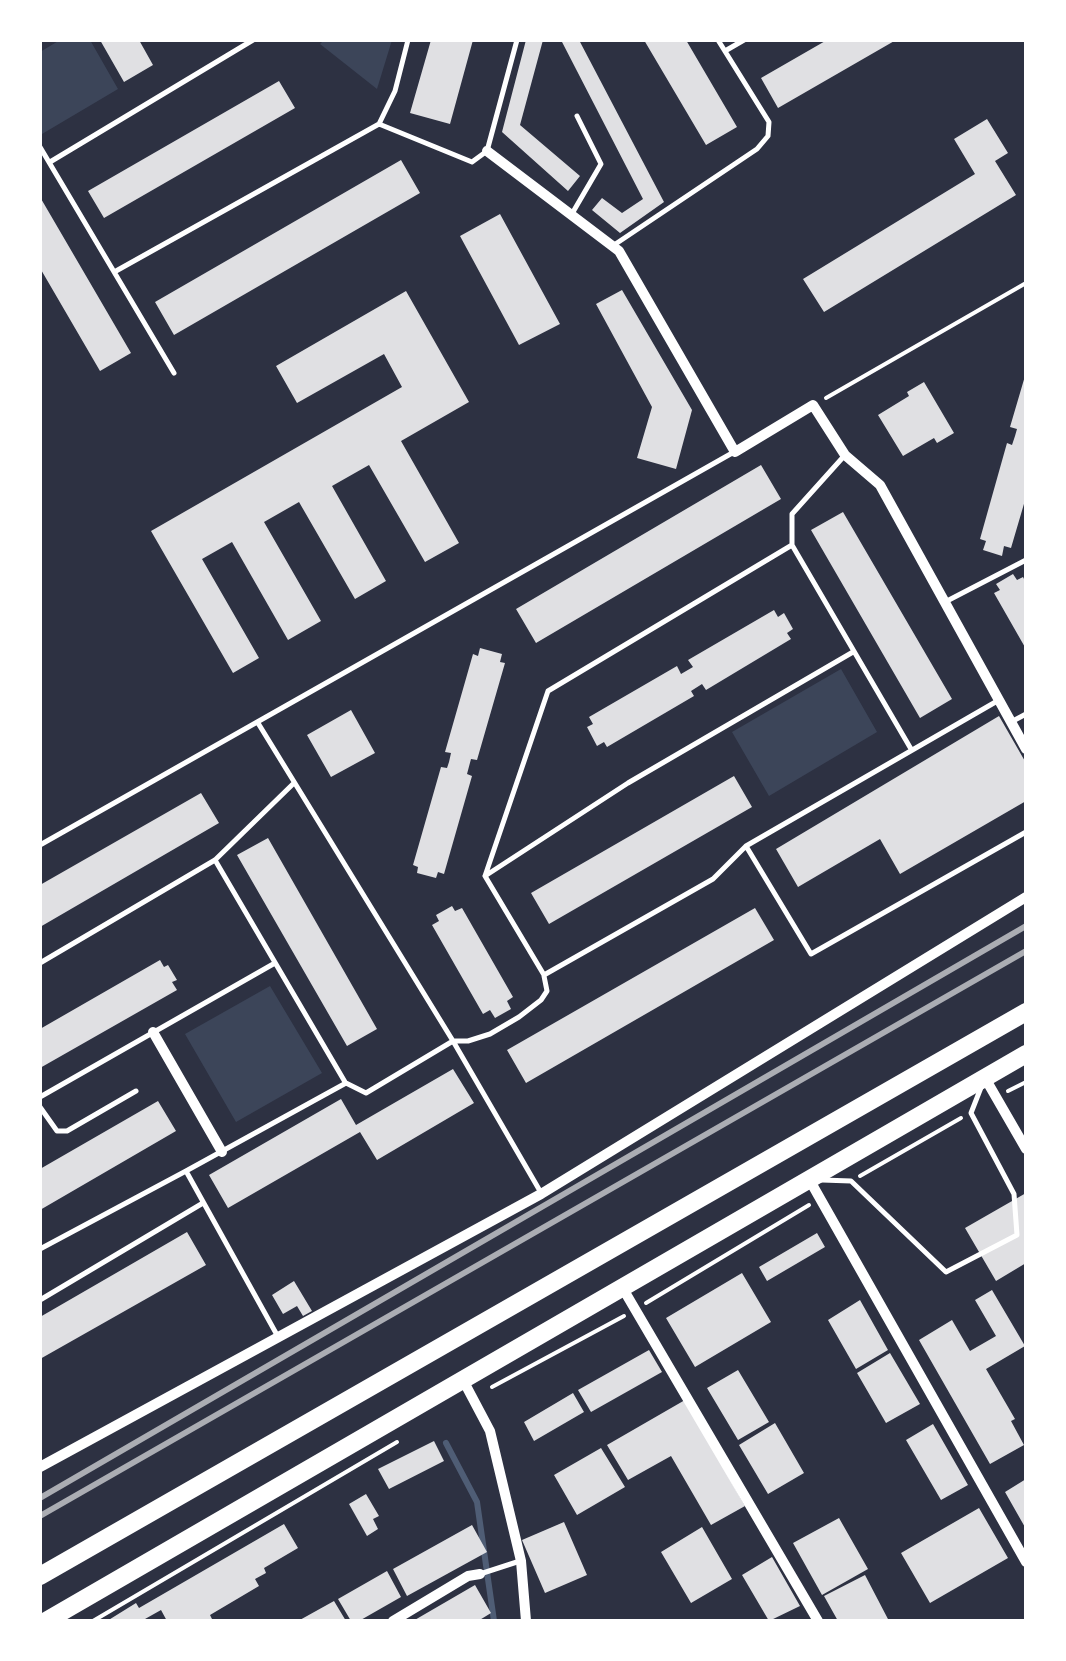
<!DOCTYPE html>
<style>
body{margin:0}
#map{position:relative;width:1066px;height:1661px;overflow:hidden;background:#2d3142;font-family:"Source Sans 3",sans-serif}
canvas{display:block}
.frame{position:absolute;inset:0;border:42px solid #fff;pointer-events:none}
</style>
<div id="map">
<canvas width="1066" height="1661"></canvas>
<div class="frame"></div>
</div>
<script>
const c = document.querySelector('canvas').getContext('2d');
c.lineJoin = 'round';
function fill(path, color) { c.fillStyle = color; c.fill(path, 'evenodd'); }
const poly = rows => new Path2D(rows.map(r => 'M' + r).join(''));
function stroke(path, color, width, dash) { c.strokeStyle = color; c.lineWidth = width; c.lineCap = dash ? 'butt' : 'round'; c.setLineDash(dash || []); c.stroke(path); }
fill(poly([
 [60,40,90,40,118,89,42,134,40,52],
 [324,40,392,40,377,89,320,44],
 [841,669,877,732,769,796,732,732],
 [270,986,322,1073,236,1122,185,1034]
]), '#3c4559');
stroke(poly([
 [446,1443,477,1502,494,1621]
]), '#4f5d75', 6);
fill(poly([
 [100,40,139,40,153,65,124,82],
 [431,40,473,40,450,124,410,113],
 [526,40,543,40,520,125,580,176,568,191,502,132],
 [561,40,579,40,664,202,620,233,592,210,602,198,622,213,643,199],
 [644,40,686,40,737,127,706,145],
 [827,40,896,40,778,108,761,78],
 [279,81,295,108,104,218,88,191],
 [987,119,1008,153,995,161,1016,195,824,312,803,279,975,174,954,139],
 [401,160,420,193,174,335,155,302],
 [40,197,131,353,100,371,40,268],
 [500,214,560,324,519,345,460,236],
 [622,290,692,410,676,469,637,458,652,407,596,304],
 [406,291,469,402,401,441,459,543,425,562,369,465,332,486,386,581,355,599,299,502,264,522,321,621,288,640,232,542,202,559,259,658,233,673,151,531,402,387,384,354,297,403,276,366],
 [1025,376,1026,497,1011,548,1004,546,1002,556,983,550,986,541,980,539,1007,443,1012,445,1015,436,1017,429,1010,427],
 [924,382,954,433,937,443,934,438,903,456,878,415,909,396,907,392],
 [761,465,781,499,536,643,516,609],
 [843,512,952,699,920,718,811,530],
 [1013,574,1017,580,1023,577,1026,583,1026,649,994,593,1000,590,996,584],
 [774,610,778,617,784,613,793,629,787,633,791,639,706,690,702,684,691,691,694,696,607,747,604,742,597,746,587,727,593,724,589,717,677,666,681,674,693,667,688,660],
 [480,648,502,654,500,662,505,663,477,760,471,759,467,774,472,776,444,874,438,872,436,878,417,873,418,867,413,865,441,767,447,768,449,762,451,753,445,752,473,654,478,656],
 [351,710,375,753,331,777,307,735],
 [999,716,1026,763,1026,801,900,874,880,839,798,887,776,849],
 [734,776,752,807,549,924,531,893],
 [201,793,219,823,40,927,40,885],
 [268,838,377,1029,347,1046,237,855],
 [452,906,455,911,462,908,513,997,507,1001,511,1009,495,1018,490,1010,483,1014,432,925,439,921,436,915],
 [755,908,774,940,526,1083,507,1050],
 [160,960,164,967,168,965,177,980,172,982,177,990,40,1068,40,1029],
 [453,1069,474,1103,377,1160,360,1132,228,1208,209,1175,341,1099,356,1125],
 [158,1101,176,1131,40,1210,40,1169],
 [1026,1193,1026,1263,996,1281,965,1228],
 [187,1232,206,1265,40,1359,40,1317],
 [817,1233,825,1247,767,1281,759,1267],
 [742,1273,771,1322,695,1367,666,1318],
 [294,1281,312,1311,303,1316,297,1306,283,1314,272,1295],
 [992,1290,1025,1346,986,1369,1015,1419,1011,1421,1024,1445,990,1464,919,1340,952,1320,970,1351,996,1336,975,1300],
 [860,1300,888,1350,856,1369,828,1320],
 [649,1350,662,1372,591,1412,578,1390],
 [890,1353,920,1404,886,1423,857,1373],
 [738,1370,769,1422,738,1440,707,1388],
 [573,1393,584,1412,534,1441,524,1422],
 [685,1400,745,1506,711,1525,671,1456,628,1480,607,1445],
 [775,1423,804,1473,768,1494,739,1445],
 [933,1424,968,1485,941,1500,906,1440],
 [434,1441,444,1461,389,1489,378,1469],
 [601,1448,625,1487,577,1515,554,1475],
 [1026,1479,1026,1529,1005,1492],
 [366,1494,379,1516,373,1519,378,1529,367,1536,349,1504],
 [979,1508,1008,1558,930,1603,901,1553],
 [839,1518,868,1569,822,1595,793,1543],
 [564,1522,587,1575,545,1593,522,1540],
 [284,1524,298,1548,264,1568,266,1573,255,1579,259,1586,210,1615,213,1621,167,1621,161,1610,145,1619,147,1621,107,1621,136,1603,139,1608],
 [472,1525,487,1552,407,1596,393,1569],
 [702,1527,732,1579,691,1603,661,1552],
 [772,1557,800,1606,769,1621,742,1575],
 [387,1571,401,1597,359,1621,351,1621,338,1599],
 [865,1575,889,1621,838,1621,824,1596],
 [475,1585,491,1613,478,1621,413,1621],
 [334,1601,346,1621,298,1621]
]), '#e0e0e3');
stroke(poly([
 [826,398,1026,283],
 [1008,1091,1026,1082],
 [860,1176,961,1118],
 [646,1303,809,1205],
 [492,1387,624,1316],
 [93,1621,397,1442]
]), '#fff', 4);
stroke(poly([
 [725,51,744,40],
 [379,124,472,162,487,151,517,40],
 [40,147,174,373],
 [50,162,253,40],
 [573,212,601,164,577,116],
 [614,245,757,149,768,136,769,122,718,40],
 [116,271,379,124,395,91,408,40],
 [845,455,792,514,792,545,911,749],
 [792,545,548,691,485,876,544,975,713,879,746,846,999,700],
 [945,602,1026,560],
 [1011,722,1026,714],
 [258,723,453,1041,540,1191],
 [40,845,734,452],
 [746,846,811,954,1026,832],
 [215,860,345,1082],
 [485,876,628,783,853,652],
 [40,963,215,860,294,783],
 [40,1097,275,963],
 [40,1107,57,1131,67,1131,136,1091],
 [822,1180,851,1181,946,1272,1017,1235,1014,1194,971,1113,982,1085],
 [40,1249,186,1171],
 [40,1300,203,1203],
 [277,1335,186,1171,346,1083,366,1093,453,1041,468,1041,490,1034,519,1017,541,1000,547,991,544,976],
 [483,1573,520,1561]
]), '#fff', 5);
stroke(poly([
 [487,151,619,251,735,452,813,405,845,455,880,485,1026,749],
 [153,1032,222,1152],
 [985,1078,1026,1149],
 [809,1179,1026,1562],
 [622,1287,818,1621],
 [463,1380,490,1431,521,1561,526,1621],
 [40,1467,541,1194,1026,897],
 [393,1621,468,1576,480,1574]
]), '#fff', 10);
stroke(poly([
 [40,1576,1026,1012],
 [46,1621,1026,1054]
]), '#fff', 18);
stroke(poly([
 [40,1498,1026,926],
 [40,1516,1026,951]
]), '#abadb3', 6);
</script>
